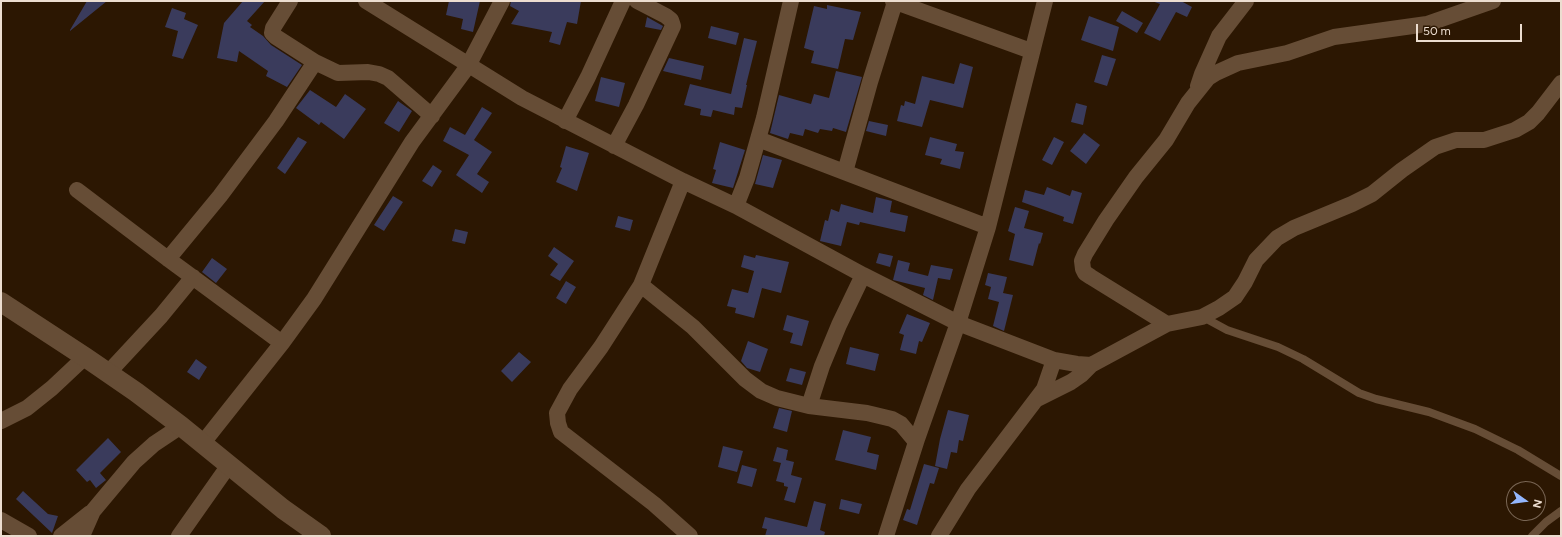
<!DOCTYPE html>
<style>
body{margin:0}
#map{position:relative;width:1562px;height:537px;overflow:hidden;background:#2c1702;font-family:Figtree,sans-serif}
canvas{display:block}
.frame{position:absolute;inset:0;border:2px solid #ecddd0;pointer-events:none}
.north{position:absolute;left:1506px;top:481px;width:40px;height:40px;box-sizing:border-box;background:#2c1702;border:1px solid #796654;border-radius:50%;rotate:104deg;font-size:11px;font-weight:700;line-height:16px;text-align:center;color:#ecddd0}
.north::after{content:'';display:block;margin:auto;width:14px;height:18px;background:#94b7fd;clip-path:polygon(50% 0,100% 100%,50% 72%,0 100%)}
.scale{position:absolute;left:1416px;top:24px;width:106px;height:18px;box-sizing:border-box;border:2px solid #ecddd0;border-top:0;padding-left:5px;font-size:12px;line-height:14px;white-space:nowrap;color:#ecddd0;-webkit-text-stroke:3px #2c1702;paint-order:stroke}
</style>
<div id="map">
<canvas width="1562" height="537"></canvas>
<div class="frame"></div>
<div class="north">N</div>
<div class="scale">50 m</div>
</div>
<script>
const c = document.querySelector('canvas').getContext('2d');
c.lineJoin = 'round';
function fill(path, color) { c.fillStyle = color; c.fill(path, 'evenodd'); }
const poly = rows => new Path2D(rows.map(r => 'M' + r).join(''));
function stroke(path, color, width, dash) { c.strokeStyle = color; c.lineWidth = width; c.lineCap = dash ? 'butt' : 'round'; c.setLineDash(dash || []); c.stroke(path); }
fill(poly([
 [87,1,107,1,70,31,70,30],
 [243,1,265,1,247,21,252,25,250,27,263,36,271,45,302,65,287,87,266,76,268,71,239,51,237,62,217,58,224,23],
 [449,1,480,1,473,32,461,29,463,19,446,15],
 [511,1,581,1,577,24,567,22,560,45,549,42,552,32,511,24,519,11,510,6],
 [1152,1,1181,1,1192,7,1187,17,1176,12,1160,41,1144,33,1160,4],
 [827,5,861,12,853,40,845,39,838,69,811,63,814,51,804,48,814,6,827,9],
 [172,8,186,13,184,19,198,25,183,59,172,56,178,31,165,27],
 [1122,11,1143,23,1137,33,1116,21],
 [1089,16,1119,27,1113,51,1081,40],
 [647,17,663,26,661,30,645,27],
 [711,26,739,33,736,45,708,38],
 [744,38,757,41,746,85,747,85,742,108,735,107,734,115,713,110,711,117,700,115,701,109,684,105,690,84,731,94],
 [1102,55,1116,59,1107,86,1094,82],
 [669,58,704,66,701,80,663,71],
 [960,63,973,67,963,108,930,100,922,127,897,121,901,105,904,106,905,101,915,104,922,76,954,84],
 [836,71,862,77,846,132,833,128,832,131,820,129,818,133,805,129,803,136,790,133,788,139,770,133,779,95,811,104,814,94,829,98],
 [601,77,625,83,619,107,595,101],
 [310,90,336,107,345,94,366,109,344,139,321,122,319,125,296,108],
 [398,101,412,111,399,132,384,123],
 [1076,103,1087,106,1083,125,1071,122],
 [482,107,492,113,474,140,492,152,477,174,489,182,482,193,456,175,469,155,443,141,450,127,465,135],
 [869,121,888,125,886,136,866,131],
 [1084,133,1100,145,1086,164,1070,151],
 [298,137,307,142,285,174,277,168],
 [930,137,957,144,955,151,964,152,960,169,940,164,942,159,925,155],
 [1054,137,1064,142,1052,165,1042,160],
 [720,142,745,150,733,188,712,183,716,170,713,169],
 [566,146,589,153,577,191,556,182,562,168,560,167],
 [763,155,782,160,773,188,755,184],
 [433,165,442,171,432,187,422,181],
 [1047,187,1070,196,1072,190,1082,193,1073,224,1063,221,1064,217,1022,202,1025,190,1044,195],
 [393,196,403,202,384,231,374,225],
 [876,197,892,201,890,212,908,216,905,232,860,222,859,225,847,222,841,246,820,241,825,220,828,221,831,209,839,212,841,204,873,213],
 [1015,207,1029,211,1024,228,1043,233,1040,244,1039,243,1033,266,1009,260,1015,234,1008,231],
 [618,216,633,220,630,231,615,227],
 [455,229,468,232,465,244,452,241],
 [554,247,574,261,560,281,550,275,558,264,548,256],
 [879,253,893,256,890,267,876,263],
 [744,255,755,258,756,255,789,262,781,293,762,288,754,318,735,313,736,308,727,306,732,289,748,293,754,271,741,267],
 [212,258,227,269,216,283,202,272],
 [898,260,910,263,908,271,928,276,931,265,953,269,950,280,938,278,933,300,923,295,925,288,893,280],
 [988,273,1007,277,1003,293,1013,295,1004,331,993,326,999,302,988,299,991,287,985,285],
 [566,281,576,287,566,304,556,298],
 [907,314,930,323,922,342,919,341,916,354,900,350,904,335,899,333],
 [787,315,809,321,802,346,790,343,793,333,783,330],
 [748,341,768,349,760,372,747,368,741,361],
 [850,347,879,354,875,371,846,364],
 [519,352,531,362,512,382,501,371],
 [196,359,207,367,199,380,187,372],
 [790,368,806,372,802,385,786,381],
 [779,408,792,411,787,432,773,428],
 [948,410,969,415,963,441,959,440,957,453,951,452,947,469,935,466,940,439],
 [843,430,871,437,867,452,879,455,876,470,835,460],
 [108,438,121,452,100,473,106,480,96,488,90,480,87,482,76,470],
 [723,446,743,451,737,472,718,467],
 [777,447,788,450,786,460,794,462,791,475,802,478,795,503,784,500,788,487,784,486,784,483,776,481,781,463,773,461],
 [924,464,939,468,934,484,930,483,917,525,903,520,907,509,910,510],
 [742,465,757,469,752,487,737,483],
 [23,491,48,514,58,516,52,533,16,499],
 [841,499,862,504,859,514,839,509],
 [814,501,826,504,820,530,825,532,824,536,765,536,767,529,762,528,765,517,807,527]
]), '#3a3b5c');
stroke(poly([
 [1203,317,1227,330,1278,347,1303,359,1359,393,1376,399,1429,412,1475,429,1518,450,1561,476],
 [1532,536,1546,522,1561,511]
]), '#664d36', 8);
stroke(poly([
 [290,1,273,28,272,33,276,37,315,62,338,73,368,72,379,74,388,78,432,116],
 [366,1,522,98,683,181,736,206,863,275,958,323,1054,360,1077,364,1091,365,1167,324,1202,317,1219,308,1235,297,1245,282,1256,260,1277,238,1294,228,1352,204,1372,194,1402,170,1435,147,1456,140,1484,140,1515,130,1529,122,1538,113,1561,83],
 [893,1,1031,51],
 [1198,86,1202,74,1219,36,1246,1],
 [565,121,588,77,623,1],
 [758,139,988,227],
 [614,146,636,105,673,26,671,20,666,16,637,1],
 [845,172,870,82,895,2],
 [683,181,641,285,601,347,570,389,557,413,558,423,561,432,654,504,690,536],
 [77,190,168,259,282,343],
 [736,206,747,178,764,118,791,1],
 [168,259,220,196,276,121,315,62],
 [641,285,693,327,745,379,761,391,777,398,809,406,867,413,892,419,901,424,916,442],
 [1167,324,1091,277,1085,273,1083,269,1082,261,1085,254,1106,220,1136,177,1166,140,1188,103,1208,78,1216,73,1238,63,1287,53,1334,37,1427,24,1493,1],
 [108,373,161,316,193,277],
 [1037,399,1071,382,1081,375,1091,365],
 [809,406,822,366,839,325,863,275],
 [1,421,27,408,52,388,85,357],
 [202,444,282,343,314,299,412,142,468,66,502,1],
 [1,520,29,536],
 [61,536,90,513],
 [82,536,93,511,134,462,154,444,181,426],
 [179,536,229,465],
 [886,536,917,439,958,323,988,227,1045,1],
 [939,536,968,489,1044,389,1054,360]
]), '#664d36', 16);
stroke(poly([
 [1,302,85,357,136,392,181,426,283,509,321,536]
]), '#664d36', 20);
</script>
